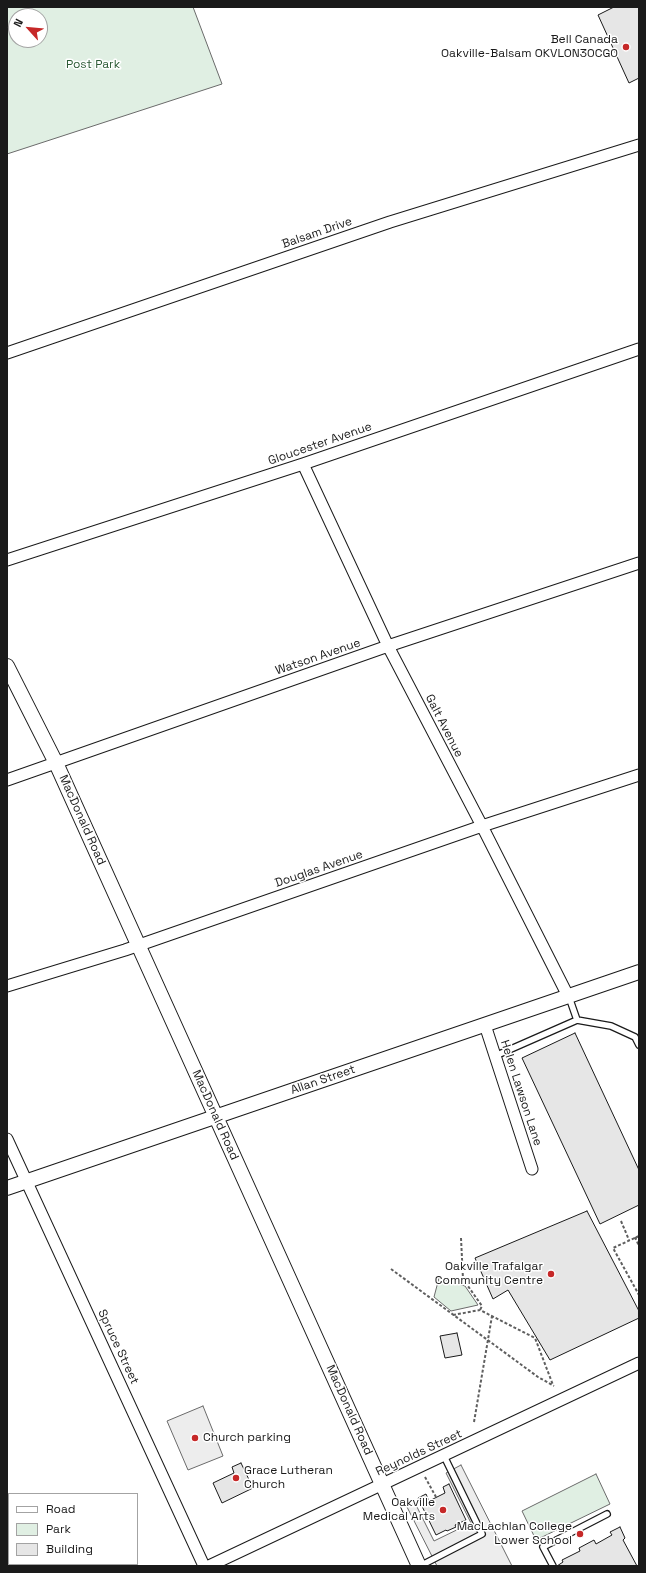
<!DOCTYPE html>
<style>
body{margin:0}
#map{position:relative;width:646px;height:1573px;overflow:hidden;background:#fff;font-family:"Space Grotesk",sans-serif}
canvas{display:block}
.frame{position:absolute;inset:0;border:8px solid #1a1a1a;pointer-events:none}
.legend{position:absolute;left:8px;top:1493px;width:130px;height:72px;box-sizing:border-box;background:#fff;border:1px solid #a3a3a3;margin:0;padding:5px 7px;list-style:none;font-size:12px;color:#1a1a1a}
.legend li{display:flex;align-items:center;gap:8px;height:20px}
.legend b{width:20px;border:1px solid #a3a3a3}
.north{position:absolute;left:8px;top:8px;width:40px;height:40px;box-sizing:border-box;background:#fff;border:1px solid #a3a3a3;border-radius:50%;rotate:297deg;font-size:11px;font-weight:700;line-height:16px;text-align:center;color:#1a1a1a}
.north::after{content:'';display:block;margin:auto;width:14px;height:18px;background:#c62828;clip-path:polygon(50% 0,100% 100%,50% 72%,0 100%)}
</style>
<div id="map">
<canvas width="646" height="1573"></canvas>
<div class="frame"></div>
<ul class="legend">
<li><b style="height:5px;background:#fff"></b>Road</li>
<li><b style="height:11px;background:#e0efe3"></b>Park</li>
<li><b style="height:11px;background:#e6e6e6"></b>Building</li>
</ul>
<div class="north">N</div>
</div>
<script>
const c = document.querySelector('canvas').getContext('2d');
c.lineJoin = 'round';
function fill(path, color) { c.fillStyle = color; c.fill(path, 'evenodd'); }
const poly = rows => new Path2D(rows.map(r => 'M' + r).join(''));
function stroke(path, color, width, dash) { c.strokeStyle = color; c.lineWidth = width; c.lineCap = dash ? 'butt' : 'round'; c.setLineDash(dash || []); c.stroke(path); }
function drawText(font, color, halo, rows, align = 'center') {
  c.font = font + ' "Space Grotesk",sans-serif'; c.lineWidth = 3; c.setLineDash([]); c.textBaseline = 'middle'; c.strokeStyle = halo; c.fillStyle = color; for (const [text, x, y, turn = 0] of rows) {
    c.save(); c.translate(x, y); c.rotate((+turn || 0) * Math.PI / 180); c.textAlign = isNaN(turn) ? turn : align; if (halo) c.strokeText(text, 0, 0); c.fillText(text, 0, 0); c.restore();
  }
}
const green = poly([
 [7,7,193,7,222,84,7,154,7,7],
 [16,16,40,16,40,40,16,40,16,16],
 [439,1278,465,1286,478,1305,451,1311,434,1297,439,1278],
 [596,1474,610,1504,536,1540,522,1511,596,1474]
]);
fill(green, '#e0efe3');
stroke(green, '#6a6a6a', 1);
const parking = poly([
 [203,1406,223,1456,188,1470,167,1421,203,1406],
 [461,1465,512,1566,437,1566,407,1507,415,1503,434,1541,471,1523,446,1473,461,1465]
]);
fill(parking, '#ededed');
stroke(parking, '#6a6a6a', 1);
const building = poly([
 [614,7,639,7,639,78,629,83,598,15,614,7],
 [575,1033,639,1170,639,1205,600,1224,522,1058,575,1033],
 [587,1211,639,1311,639,1318,550,1360,508,1290,493,1299,475,1258,587,1211],
 [457,1333,462,1355,445,1358,440,1336,457,1333],
 [241,1463,253,1488,222,1503,213,1483,234,1473,232,1467,241,1463],
 [449,1484,466,1520,455,1525,456,1527,447,1531,446,1530,436,1535,418,1498,426,1494,429,1501,445,1493,443,1487,449,1484],
 [620,1527,625,1538,623,1540,637,1566,557,1566,563,1562,562,1560,580,1551,579,1548,594,1540,596,1544,612,1535,610,1532,620,1527]
]);
fill(building, '#e6e6e6');
stroke(building, '#1a1a1a', 1);
const service = poly([
 [569,997,577,1020,611,1026,635,1037,639,1045],
 [495,1056,577,1020],
 [420,1566,482,1534,444,1456],
 [553,1566,543,1547,607,1514]
]);
const minor = poly([
 [7,353,390,222,639,145],
 [303,464,388,646,482,826,568,996],
 [7,560,303,464,639,349],
 [7,780,388,646,639,563],
 [7,986,125,950,482,826,639,775],
 [485,1025,532,1169],
 [7,1139,204,1566],
 [209,1566,639,1363]
]);
const tertiary = poly([
 [7,666,56,763,419,1566],
 [7,1188,639,972]
]);
stroke(service, '#1a1a1a', 8);
stroke(minor, '#1a1a1a', 13);
stroke(tertiary, '#1a1a1a', 16);
stroke(poly([
 [621,1221,629,1240],
 [639,1236,613,1248,639,1295],
 [635,1237,639,1246],
 [461,1238,463,1279,482,1306,480,1310],
 [391,1269,538,1377,554,1386],
 [453,1315,480,1310,535,1338,553,1385],
 [474,1422,492,1316],
 [425,1477,436,1497]
]), '#5f5f5f', 2, [3, 2]);
stroke(service, '#fff', 5.5);
stroke(minor, '#fff', 11);
stroke(tertiary, '#fff', 14);
for (const [x, y, r, color] of [
 [626,47,4,"#c62828"],
 [551,1274,4,"#c62828"],
 [195,1438,4,"#c62828"],
 [236,1478,4,"#c62828"],
 [443,1510,4,"#c62828"],
 [580,1534,4,"#c62828"]
]) { const dot = new Path2D(); dot.arc(x, y, r, 0, 2 * Math.PI); c.fillStyle = color; c.fill(dot); stroke(dot, '#fff', 1.5); }
drawText('12px', '#1a1a1a', '#fff', [
 ["Bell Canada",618,40],
 ["Oakville-Balsam OKVLON30CG0",618,54],
 ["Oakville Trafalgar",543,1267],
 ["Community Centre",543,1281],
 ["Church parking",203,1438,"left"],
 ["Grace Lutheran",244,1471,"left"],
 ["Church",244,1485,"left"],
 ["Oakville",435,1503],
 ["Medical Arts",435,1517],
 ["MacLachlan College",572,1527],
 ["Lower School",572,1541]
], 'right');
drawText('12px', '#2b5a34', '#fff', [
 ["Post Park",93,65]
]);
drawText('12px', '#1a1a1a', '#fff', [
 ["Balsam Drive",317,233,-19],
 ["Gloucester Avenue",320,444,-19],
 ["Watson Avenue",318,657,-19],
 ["Galt Avenue",444,726,63],
 ["MacDonald Road",82,820,66],
 ["Douglas Avenue",319,869,-19],
 ["Allan Street",323,1080,-19],
 ["Helen Lawson Lane",521,1093,72],
 ["MacDonald Road",215,1115,66],
 ["Spruce Street",118,1347,65],
 ["MacDonald Road",349,1410,66],
 ["Reynolds Street",419,1453,-25]
]);
</script>
